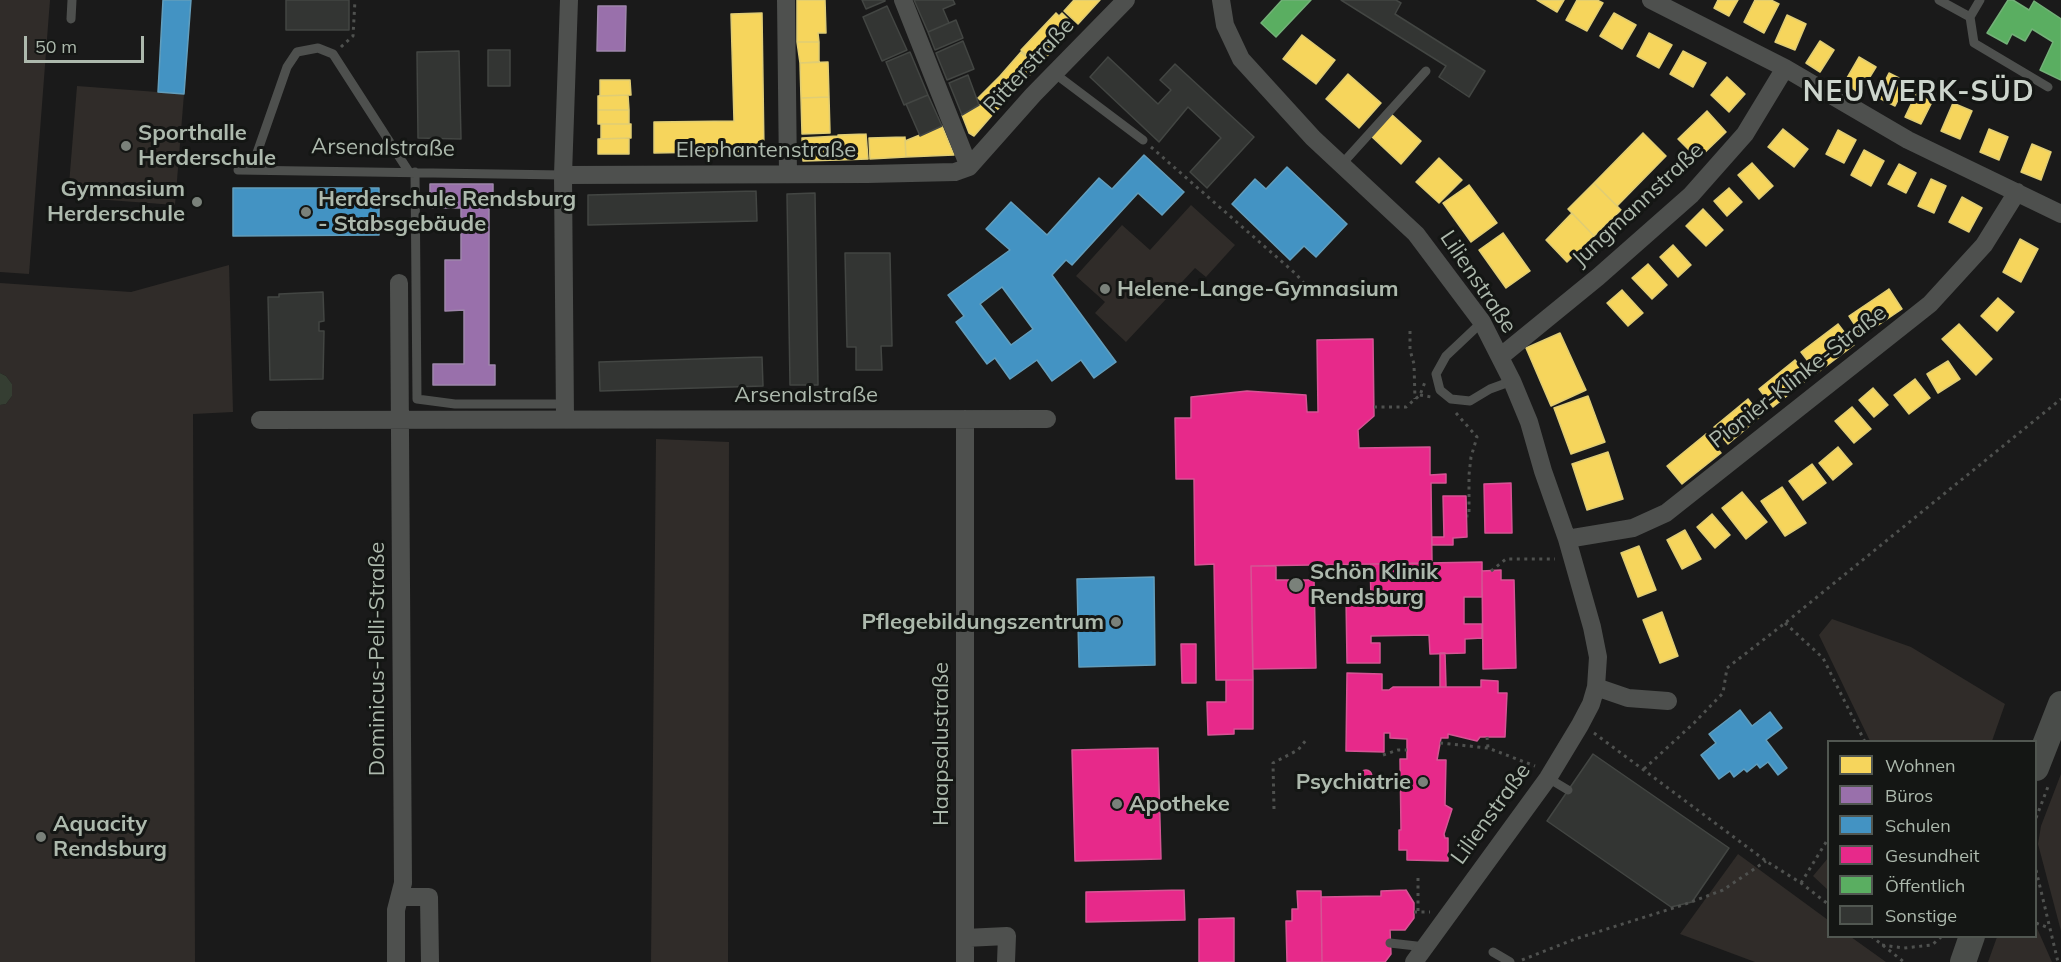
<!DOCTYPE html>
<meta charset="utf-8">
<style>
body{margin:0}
#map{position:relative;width:2061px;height:962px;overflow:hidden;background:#1a1a1a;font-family:Mulish,sans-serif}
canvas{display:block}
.legend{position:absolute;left:1827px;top:740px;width:210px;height:198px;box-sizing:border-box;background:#141614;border:2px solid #515751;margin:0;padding:8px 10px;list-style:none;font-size:18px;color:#adb9ad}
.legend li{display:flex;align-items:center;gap:12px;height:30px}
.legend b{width:30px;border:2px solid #515751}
.scale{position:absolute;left:24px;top:36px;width:120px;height:27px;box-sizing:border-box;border:3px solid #adb9ad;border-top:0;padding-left:8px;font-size:18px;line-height:21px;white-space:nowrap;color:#adb9ad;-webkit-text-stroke:4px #141614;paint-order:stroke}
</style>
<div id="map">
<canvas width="2061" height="962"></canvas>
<ul class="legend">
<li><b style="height:16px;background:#f6d55c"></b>Wohnen</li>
<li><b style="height:16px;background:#9970ab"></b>Büros</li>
<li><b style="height:16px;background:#4393c3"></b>Schulen</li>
<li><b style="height:16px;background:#e7298a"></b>Gesundheit</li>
<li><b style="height:16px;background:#5aae61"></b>Öffentlich</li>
<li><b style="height:16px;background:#333533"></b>Sonstige</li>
</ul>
<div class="scale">50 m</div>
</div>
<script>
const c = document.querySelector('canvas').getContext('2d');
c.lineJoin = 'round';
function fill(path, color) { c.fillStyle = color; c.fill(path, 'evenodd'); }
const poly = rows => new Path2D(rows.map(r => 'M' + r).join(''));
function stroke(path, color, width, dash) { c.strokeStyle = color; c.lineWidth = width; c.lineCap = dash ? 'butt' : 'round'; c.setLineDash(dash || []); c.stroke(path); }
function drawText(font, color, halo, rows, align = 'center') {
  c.font = font + ' Mulish,sans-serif'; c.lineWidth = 6; c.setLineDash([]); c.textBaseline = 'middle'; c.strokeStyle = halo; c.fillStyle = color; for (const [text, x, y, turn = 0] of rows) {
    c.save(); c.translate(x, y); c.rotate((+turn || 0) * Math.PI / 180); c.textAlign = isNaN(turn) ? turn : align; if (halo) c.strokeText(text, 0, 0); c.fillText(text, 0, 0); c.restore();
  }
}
fill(poly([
 [0,0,50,0,29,274,0,272],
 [77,86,184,94,175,205,68,197],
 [1191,205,1235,245,1206,277,1195,268,1126,342,1095,313,1105,302,1076,276,1122,225,1150,250],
 [229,265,233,412,193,414,195,962,0,962,0,405,6,404,12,396,12,384,6,376,0,373,0,283,131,292],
 [656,439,729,442,728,962,651,962],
 [1832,619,1911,647,2005,704,1992,741,1870,741,1819,635],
 [2061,774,2061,931,2038,844,2041,826],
 [1738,854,1828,920,1828,936,1851,937,1886,962,1755,962,1680,934],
 [1828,858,1828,890,1813,876],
 [2036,926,2052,962,1988,962,1997,937,2036,936]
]), '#302c29');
fill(poly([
 [0,373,6,376,12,384,12,396,6,404,0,405]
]), '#353e32');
const homes = poly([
 [797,0,825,0,826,33,818,33,819,42,797,42,797,0],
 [1074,0,1100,0,1078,24,1064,11,1074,0],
 [1537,0,1564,0,1557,12,1537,0],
 [1577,0,1597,0,1603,3,1587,31,1566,20,1577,0],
 [1718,0,1738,0,1729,16,1714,8,1718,0],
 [1755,0,1771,0,1779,4,1764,33,1744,22,1755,0],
 [762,13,764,151,654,153,654,122,734,121,731,14,762,13],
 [1056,13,1059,16,1062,13,1075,26,1038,66,1021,50,1056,13],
 [1614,13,1636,25,1622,49,1600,36,1614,13],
 [1787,15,1806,24,1795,50,1775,42,1787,15],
 [1649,33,1672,45,1659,68,1637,56,1649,33],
 [1302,35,1335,60,1316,84,1283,59,1302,35],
 [1820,41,1834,50,1820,72,1806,63,1820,41],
 [797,42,819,42,819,62,800,63,797,42],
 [1683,51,1706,63,1693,87,1670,74,1683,51],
 [1021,52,1037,67,1016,91,1000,76,1021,52],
 [1859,57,1876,67,1860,93,1844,83,1859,57],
 [828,62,829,97,801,98,800,63,828,62],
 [1889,73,1907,82,1895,106,1877,97,1889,73],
 [1348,74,1381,103,1359,128,1326,99,1348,74],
 [1000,76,1016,91,994,113,978,98,1000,76],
 [1727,77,1745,94,1729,112,1711,95,1727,77],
 [600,80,630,80,631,95,600,96,600,80],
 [1916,94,1932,102,1921,124,1905,117,1916,94],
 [628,95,629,110,598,110,598,96,628,95],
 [829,97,830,133,802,134,801,98,829,97],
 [983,103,994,113,974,136,969,133,962,115,983,103],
 [1953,103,1972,111,1960,139,1941,131,1953,103],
 [598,110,629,110,629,124,598,124,598,110],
 [1707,111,1726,132,1698,159,1678,139,1707,111],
 [1390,113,1421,141,1401,164,1370,135,1390,113],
 [601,124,631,124,631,138,601,139,601,124],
 [942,126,954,155,906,157,905,141,942,126],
 [1783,129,1808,149,1794,167,1768,147,1783,129],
 [1989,129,2008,137,1999,160,1980,152,1989,129],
 [1838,130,1856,140,1844,163,1826,154,1838,130],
 [1643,133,1666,156,1617,206,1594,183,1643,133],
 [866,134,868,159,839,160,838,135,866,134],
 [838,136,839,160,803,161,802,138,838,136],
 [905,137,906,157,870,159,869,138,905,137],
 [629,138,629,154,598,154,598,139,629,138],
 [2032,144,2051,152,2041,180,2021,172,2032,144],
 [1864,150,1884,161,1871,186,1851,175,1864,150],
 [1439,158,1462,180,1439,203,1416,182,1439,158],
 [1752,163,1773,186,1759,199,1738,175,1752,163],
 [1899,164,1916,173,1906,193,1888,184,1899,164],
 [1931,179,1946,186,1934,213,1918,206,1931,179],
 [1594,183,1621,210,1594,236,1568,209,1594,183],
 [1469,185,1497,223,1471,242,1443,203,1469,185],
 [1729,188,1742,202,1727,216,1714,201,1729,188],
 [1962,197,1982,208,1969,232,1949,222,1962,197],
 [1703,209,1723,230,1706,246,1686,226,1703,209],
 [1572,213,1594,236,1567,262,1546,240,1572,213],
 [1503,233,1530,271,1506,288,1479,250,1503,233],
 [2020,239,2038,249,2021,282,2003,272,2020,239],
 [1673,245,1691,265,1678,277,1660,257,1673,245],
 [1648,264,1667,285,1652,299,1632,278,1648,264],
 [1889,289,1902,309,1862,336,1849,316,1889,289],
 [1622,290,1643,313,1628,326,1607,303,1622,290],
 [1998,298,2014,312,1997,331,1981,316,1998,298],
 [1838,324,1854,345,1817,373,1801,352,1838,324],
 [1959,324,1992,359,1976,375,1942,339,1959,324],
 [1560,333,1586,390,1551,406,1526,348,1560,333],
 [1795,360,1809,378,1773,407,1759,389,1795,360],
 [1948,361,1960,379,1938,393,1927,374,1948,361],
 [1915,379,1930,398,1909,414,1894,395,1915,379],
 [1873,388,1888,405,1874,417,1859,400,1873,388],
 [1588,396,1605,442,1571,454,1554,408,1588,396],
 [1748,399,1761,416,1728,444,1714,427,1748,399],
 [1852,407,1871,429,1854,443,1835,421,1852,407],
 [1706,434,1721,453,1682,484,1667,466,1706,434],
 [1838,447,1852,464,1833,480,1819,463,1838,447],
 [1608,452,1623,499,1587,510,1572,464,1608,452],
 [1812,464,1826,483,1803,500,1789,481,1812,464],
 [1782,487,1806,523,1785,536,1761,501,1782,487],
 [1742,492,1767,522,1746,539,1722,508,1742,492],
 [1712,514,1730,535,1715,548,1697,527,1712,514],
 [1685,530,1701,559,1682,569,1667,540,1685,530],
 [1639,546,1656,590,1638,597,1621,553,1639,546],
 [1662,612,1678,656,1660,663,1643,620,1662,612]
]);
fill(homes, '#f6d55c');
stroke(homes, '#e0cd74', 1.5);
const offices = poly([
 [598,6,626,6,625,51,597,51,598,6],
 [430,184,493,184,493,208,489,207,489,365,495,365,495,385,433,385,433,364,464,364,464,310,445,311,445,260,461,260,461,208,430,208,430,184]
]);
fill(offices, '#9970ab');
stroke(offices, '#9f86ac', 1.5);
const schools = poly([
 [163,0,191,0,184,94,158,92,163,0],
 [1144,155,1184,192,1162,215,1138,193,1072,265,1066,260,1052,275,1116,362,1094,378,1081,360,1052,381,1037,360,1010,379,995,358,987,364,956,322,964,316,948,295,1010,250,986,229,1011,202,1047,235,1099,178,1112,189,1144,155],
 [1002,287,1033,329,1011,345,980,304,1002,287],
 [1287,167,1347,224,1316,257,1304,246,1290,260,1232,204,1255,179,1266,189,1287,167],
 [233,188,379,188,379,235,233,236,233,188],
 [1154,577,1155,665,1079,667,1077,579,1154,577],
 [1740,710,1752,726,1770,712,1782,728,1766,740,1787,768,1778,775,1768,762,1760,768,1757,764,1747,772,1744,769,1734,777,1730,771,1719,779,1701,755,1716,743,1709,734,1740,710]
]);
fill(schools, '#4393c3');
stroke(schools, '#639ebc', 1.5);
const health = poly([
 [1373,339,1374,416,1358,430,1359,448,1430,447,1430,475,1446,474,1446,483,1431,483,1432,563,1251,566,1253,680,1216,680,1214,564,1195,565,1194,479,1176,479,1175,418,1191,418,1191,397,1247,391,1306,395,1307,412,1318,412,1317,340,1373,339],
 [1511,483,1512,533,1485,533,1484,484,1511,483],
 [1443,496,1466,496,1467,537,1453,538,1453,545,1432,545,1432,537,1444,537,1443,496],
 [1482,562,1482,597,1464,597,1464,624,1482,624,1482,638,1465,639,1465,653,1430,654,1429,635,1371,636,1371,643,1380,643,1380,663,1347,663,1346,598,1371,598,1370,564,1482,562],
 [1251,566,1276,566,1276,580,1314,580,1316,668,1253,669,1251,566],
 [1501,570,1501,580,1514,580,1516,668,1483,669,1482,571,1501,570],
 [1181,644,1196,644,1196,683,1182,683,1181,644],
 [1440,653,1445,653,1446,687,1440,687,1440,653],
 [1347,673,1382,674,1382,690,1389,690,1393,687,1481,687,1481,680,1498,681,1498,693,1507,693,1505,737,1480,737,1477,741,1448,734,1448,738,1441,738,1437,760,1446,760,1445,805,1452,809,1444,834,1445,838,1448,838,1448,861,1407,860,1407,850,1399,850,1399,830,1401,830,1400,759,1407,759,1407,739,1390,738,1390,733,1384,733,1384,752,1346,751,1347,673],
 [1226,680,1253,680,1253,729,1234,729,1234,734,1208,735,1207,702,1226,702,1226,680],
 [1158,748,1161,859,1075,861,1072,750,1158,748],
 '1360 776a6 6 0 1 1 12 0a6 6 0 1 1-12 0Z',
 [1184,890,1185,920,1086,922,1086,892,1184,890],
 [1406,890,1414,903,1414,918,1405,930,1390,930,1391,954,1385,962,1322,962,1321,897,1381,896,1381,891,1406,890],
 [1297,891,1321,891,1322,962,1287,962,1286,921,1292,921,1292,909,1298,909,1297,891],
 [1234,918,1234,962,1199,962,1199,919,1234,918]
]);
fill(health, '#e7298a');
stroke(health, '#d65494', 1.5);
const public = poly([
 [1282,0,1311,0,1276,37,1261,23,1282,0],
 [2008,0,2013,0,2029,10,2034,1,2061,19,2061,80,2040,70,2053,42,2032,29,2025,41,2012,34,2007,44,1987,33,2008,0]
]);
fill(public, '#5aae61');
stroke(public, '#73b178', 1.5);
const building = poly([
 [286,0,349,0,349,30,286,30,286,0],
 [862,0,885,0,885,1,866,9,862,0],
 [914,0,953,0,955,4,943,9,949,23,928,32,914,0],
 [1341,0,1396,0,1401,3,1395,14,1485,71,1469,97,1439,77,1446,66,1341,0],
 [887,6,907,50,882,61,863,17,887,6],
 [956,20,963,38,935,50,928,32,956,20],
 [963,41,974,69,947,80,936,53,963,41],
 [488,50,510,50,510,86,488,86,488,50],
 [459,51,461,139,418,138,417,52,459,51],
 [910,52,928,95,904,105,886,62,910,52],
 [1108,57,1158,104,1171,90,1160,80,1175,64,1254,137,1207,188,1190,172,1221,138,1188,107,1159,142,1090,77,1108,57],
 [968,75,979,105,962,115,949,83,968,75],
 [928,95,942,126,920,136,906,104,928,95],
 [756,191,757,221,588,225,588,195,756,191],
 [815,193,818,385,790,385,787,194,815,193],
 [845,253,890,253,892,346,881,346,882,370,856,370,856,347,847,347,845,253],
 [323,292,324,321,319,322,319,331,324,331,323,379,270,380,268,297,279,297,279,294,323,292],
 [762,357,763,386,600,391,599,362,762,357],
 [1593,754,1729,848,1692,902,1671,907,1547,821,1593,754]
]);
fill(building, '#333533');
stroke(building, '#434643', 1.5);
stroke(poly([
 [341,47,353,36,355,0],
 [1151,147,1296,274,1308,288],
 [1410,331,1410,350,1414,364,1415,399],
 [1420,395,1431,397],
 [1374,407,1406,407,1420,395,1425,382],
 [1456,413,1477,437,1471,457,1469,475,1469,516,1467,516],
 [1491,571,1506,559,1555,559],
 [1785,623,1823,658,1865,742],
 [1594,733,1766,861,1801,883,1828,904],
 [1487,737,1488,748],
 [1440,743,1488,748,1535,766],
 [1383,755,1398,750,1407,750],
 [1644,769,1694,723,1723,693,1727,668,1785,623,2061,399],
 [1274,809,1273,763,1298,750,1307,739],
 [2036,818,2049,784],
 [2036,870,2058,962],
 [1801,883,1828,839],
 [1418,911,1418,876],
 [1414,912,1430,912],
 [2036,923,2049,928],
 [1871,936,1904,962],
 [1882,945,1904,948,1932,945,1942,936],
 [1522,960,1575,939,1683,905,1723,890,1766,861]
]), '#4f514f', 3, [3, 4.5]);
stroke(poly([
 [1939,0,1970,17],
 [1980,0,1970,17,1974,43,2048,87],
 [71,19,72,0],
 [1054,73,1143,140],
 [1341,165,1426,71],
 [238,170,563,175],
 [251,170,287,67,297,52,318,48,333,54,409,172],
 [415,172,417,399,455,404,564,404],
 [1482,322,1446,356,1436,374,1440,390,1451,399,1470,401,1490,389,1512,381],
 [1548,778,1568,790],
 [1390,943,1425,947],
 [1493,952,1510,962]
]), '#4e504e', 9);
stroke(poly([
 [786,0,788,174],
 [903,0,969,167],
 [1221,0,1225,25,1241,59,1313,138,1416,234,1482,322,1512,381,1529,422,1543,471,1567,539,1592,627,1598,657,1596,687,1591,704,1580,725,1548,778,1414,962],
 [1651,0,1785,68,1908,140,2061,214],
 [563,175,867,174,955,172,969,167,1033,95,1126,0],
 [1500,357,1598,277,1691,195,1745,134,1785,68],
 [565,419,563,175,569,0],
 [260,420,1047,419],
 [1567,539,1633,528,1666,513,1930,304,1984,245,2017,192],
 [1596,687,1628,698,1668,701],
 [400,897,429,897,430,962],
 [965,938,1007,936,1006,962],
 [396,962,396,910,403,883,399,283],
 [965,962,965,419]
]), '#4e504e', 18);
stroke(poly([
 [2036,768,2061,704],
 [1963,962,1972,936]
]), '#4a4d4a', 26);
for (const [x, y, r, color] of [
 [126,146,6,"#7a817a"],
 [197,202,6,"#7a817a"],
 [306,212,6,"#7a817a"],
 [1105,289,6,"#7a817a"],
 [1296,585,8,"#7a817a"],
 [1116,622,6,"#7a817a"],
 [1423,782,6,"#7a817a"],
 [1117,804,6,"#7a817a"],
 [41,837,6,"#7a817a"]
]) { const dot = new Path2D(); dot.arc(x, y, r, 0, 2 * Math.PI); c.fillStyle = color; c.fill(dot); stroke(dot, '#141614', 2); }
drawText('22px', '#adb9ad', '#141614', [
 ["Ritterstraße",1029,66,-47],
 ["Arsenalstraße",383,148,1],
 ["Elephantenstraße",766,150],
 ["Jungmannstraße",1638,205,-43],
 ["Lilienstraße",1478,282,56],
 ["Pionier-Klinke-Straße",1798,377,-38],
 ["Arsenalstraße",806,395],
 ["Dominicus-Pelli-Straße",377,659,-90],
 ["Haapsalustraße",941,744,-90],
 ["Lilienstraße",1491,814,-54]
]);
drawText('bold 22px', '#adb9ad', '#141614', [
 ["Sporthalle",138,133],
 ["Herderschule",138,158],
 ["Gymnasium",185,189,"right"],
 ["Herderschule",185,214,"right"],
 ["Herderschule Rendsburg",318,199],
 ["- Stabsgebäude",318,224],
 ["Helene-Lange-Gymnasium",1117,289],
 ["Schön Klinik",1310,572],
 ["Rendsburg",1310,597],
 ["Pflegebildungszentrum",1104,622,"right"],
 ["Psychiatrie",1411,782,"right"],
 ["Apotheke",1129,804],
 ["Aquacity",53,824],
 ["Rendsburg",53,849]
], 'left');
c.letterSpacing = '1.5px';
drawText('bold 28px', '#cdd5cd', '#141614', [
 ["NEUWERK-SÜD",1919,93]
]);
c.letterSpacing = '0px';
</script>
